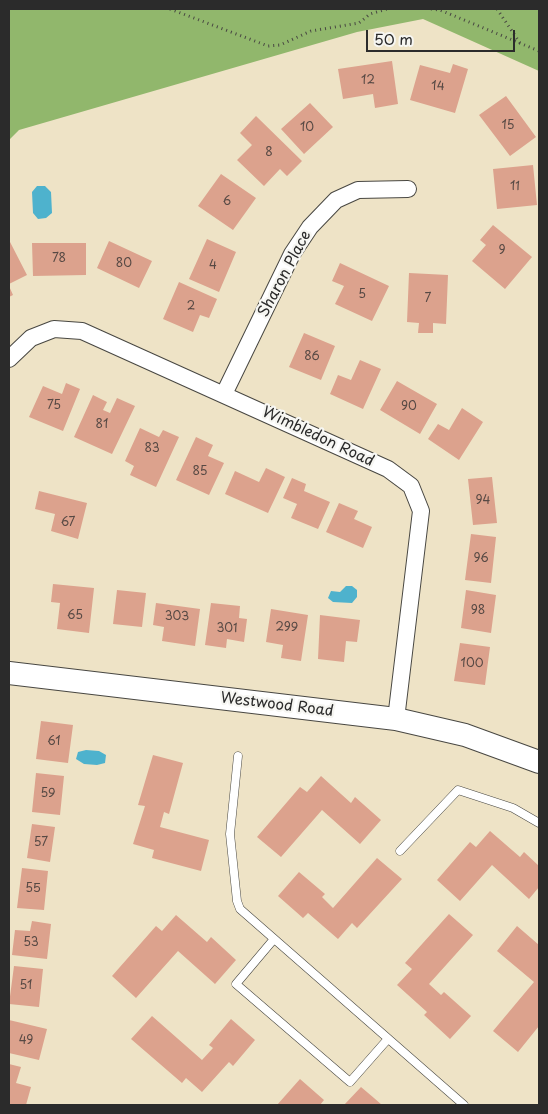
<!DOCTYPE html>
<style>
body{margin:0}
#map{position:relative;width:548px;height:1114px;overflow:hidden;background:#eee3c6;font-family:"Playpen Sans",sans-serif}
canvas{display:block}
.frame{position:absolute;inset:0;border:10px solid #2b2b2b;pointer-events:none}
.scale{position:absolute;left:366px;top:30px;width:149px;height:22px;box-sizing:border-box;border:2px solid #2b2b2b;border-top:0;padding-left:6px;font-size:15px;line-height:18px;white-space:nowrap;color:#2b2b2b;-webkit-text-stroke:4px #f6f6f2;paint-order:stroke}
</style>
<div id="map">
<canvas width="548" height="1114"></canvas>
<div class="frame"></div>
<div class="scale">50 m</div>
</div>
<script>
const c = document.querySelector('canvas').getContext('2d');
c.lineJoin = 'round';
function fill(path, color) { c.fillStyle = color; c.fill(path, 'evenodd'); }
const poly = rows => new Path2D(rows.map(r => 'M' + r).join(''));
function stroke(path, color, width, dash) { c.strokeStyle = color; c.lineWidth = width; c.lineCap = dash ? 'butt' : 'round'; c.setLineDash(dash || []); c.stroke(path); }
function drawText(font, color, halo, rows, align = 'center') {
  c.font = font + ' "Playpen Sans",sans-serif'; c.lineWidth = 4.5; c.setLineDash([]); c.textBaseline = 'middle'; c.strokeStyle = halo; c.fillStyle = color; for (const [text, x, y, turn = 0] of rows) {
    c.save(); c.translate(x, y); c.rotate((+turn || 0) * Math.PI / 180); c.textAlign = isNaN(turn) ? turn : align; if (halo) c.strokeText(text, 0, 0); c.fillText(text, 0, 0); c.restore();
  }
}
fill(poly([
 [9,9,539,9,539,71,423,19,357,32,19,130,9,140]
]), '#91b76c');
fill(poly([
 [37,186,45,186,51,192,52,213,46,218,38,219,33,213,32,192],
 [346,586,352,586,357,590,357,597,352,603,333,602,328,598,331,591,340,592],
 [86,750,99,751,106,755,105,763,97,765,84,764,76,759,78,752]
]), '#4eb2cd');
fill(poly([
 [392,61,398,104,375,108,373,94,343,99,338,69],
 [453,64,468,69,455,113,410,100,420,65,450,73],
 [506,96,536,137,510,156,479,115],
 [310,103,333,127,304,154,281,129],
 [256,116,302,161,287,176,280,169,264,186,237,160,252,145,240,133],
 [533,165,537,205,497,209,493,169],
 [221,174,256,198,233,230,198,206],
 [493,225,532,257,505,289,472,261,486,245,480,240],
 [207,239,236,252,219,292,189,279],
 [9,240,27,275,9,284],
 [109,241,152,261,139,288,97,268],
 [32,243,86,243,86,275,33,276],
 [340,263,389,286,372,321,335,304,344,286,332,281],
 [409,273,448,275,446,324,433,323,433,333,418,333,419,323,407,322],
 [179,282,217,299,209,318,200,315,193,332,163,319],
 [9,286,13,295,9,297],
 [304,333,335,346,321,380,289,367],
 [360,360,381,369,363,409,330,394,338,375,351,380],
 [397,381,437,404,420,434,380,410],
 [66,383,80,389,63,431,29,417,43,386,62,394],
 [93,395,107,402,103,410,110,413,117,398,135,406,112,454,74,437],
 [462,408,483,422,459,460,428,439,438,424,449,430],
 [140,428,159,437,163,430,179,437,156,487,130,475,134,466,125,461],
 [196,437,213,445,208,456,224,463,209,495,176,480],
 [266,468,285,477,268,513,225,494,235,471,259,482],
 [492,477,497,523,473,525,468,479],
 [292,478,306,484,304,491,330,502,318,529,291,518,297,504,283,498],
 [39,491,87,503,78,539,51,531,55,514,35,509],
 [339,503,358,511,354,519,372,527,363,548,326,532],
 [471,534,496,537,491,583,465,580],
 [53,584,94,588,89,633,57,629,60,603,51,602],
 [117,590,146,593,142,627,113,624],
 [466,590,496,595,491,633,461,628],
 [156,603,200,609,195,646,162,641,164,627,153,625],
 [211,603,240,606,239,618,247,619,244,642,227,639,226,648,205,645],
 [271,609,308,615,301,661,281,658,283,645,266,642],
 [320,615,360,620,357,642,346,641,344,662,318,659],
 [460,643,490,647,485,685,454,681],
 [41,721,73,725,68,763,36,759],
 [153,755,183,763,169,814,164,812,160,827,209,840,201,871,152,858,154,850,133,844,145,806,138,805],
 [36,773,64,776,60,815,32,812],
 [321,776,351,803,355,797,381,820,360,844,322,810,281,857,257,837,300,787,307,792],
 [32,824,55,827,50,862,27,858],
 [490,831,520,857,524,852,539,866,539,887,529,899,492,865,460,901,437,880,470,842,476,847],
 [377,858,402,879,357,928,352,923,338,939,308,913,303,918,278,896,299,872,325,894,322,897,333,908],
 [22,868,48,871,44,910,17,908],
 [449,914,473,935,429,984,441,995,444,992,471,1016,450,1039,424,1015,427,1012,397,985,412,969,405,963],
 [176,915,207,942,211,937,236,960,215,984,178,951,136,998,112,976,156,926,162,931],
 [32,921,51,924,47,959,12,955,15,930,30,931],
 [517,926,539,945,539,1026,518,1052,493,1031,534,982,497,951],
 [14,966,43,969,39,1007,9,1004],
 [152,1016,202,1060,213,1048,209,1045,231,1019,255,1040,233,1066,229,1062,202,1092,186,1078,182,1083,131,1039],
 [9,1020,47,1029,39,1060,9,1053],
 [9,1064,21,1067,16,1083,31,1087,26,1105,9,1105],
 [300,1079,324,1100,320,1105,277,1105],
 [361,1087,374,1098,382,1105,344,1105]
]), '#dca28d');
const lane = poly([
 [238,756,230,834,237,901,240,909,464,1105],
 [400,851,458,790,513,808,539,823],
 [274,939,236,984,350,1082,387,1040]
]);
const street = poly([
 [9,359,31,338,54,329,82,331,388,469,411,486,421,511,396,719],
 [224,394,292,254,310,227,336,200,358,190,408,189]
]);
const secondary = poly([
 [9,673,396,719,465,735,539,762]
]);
stroke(lane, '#484742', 9);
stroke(street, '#484742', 18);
stroke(secondary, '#484742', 24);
stroke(poly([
 [170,9,268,46,280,45,311,31,359,23,370,14,387,9],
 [431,9,440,10,539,51],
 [497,9,520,43]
]), '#484742', 3, [1, 4]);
stroke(lane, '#fff', 8);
stroke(street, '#fff', 16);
stroke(secondary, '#fff', 22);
drawText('12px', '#574944', null, [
 ["12",368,81],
 ["14",438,87],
 ["15",508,126],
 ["10",307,128],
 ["8",269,153],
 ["11",515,187],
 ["6",227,202],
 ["9",502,251],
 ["78",59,259],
 ["80",124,264],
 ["4",213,266],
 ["5",362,295],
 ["7",428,299],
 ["2",191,307],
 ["86",312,357],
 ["75",54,406],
 ["90",409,407],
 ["81",102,425],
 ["83",152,449],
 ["85",200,472],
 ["94",483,501],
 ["67",68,523],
 ["96",481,559],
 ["98",478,611],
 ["65",75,616],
 ["303",177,617],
 ["299",287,628],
 ["301",227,629],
 ["100",472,664],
 ["61",54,742],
 ["59",48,794],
 ["57",41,843],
 ["55",33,889],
 ["53",31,943],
 ["51",26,986],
 ["49",26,1041]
]);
drawText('15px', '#2b2b2b', '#f6f6f2', [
 ["Sharon Place",285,274,-62],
 ["Wimbledon Road",318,437,25],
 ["Westwood Road",277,705,7]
]);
</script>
